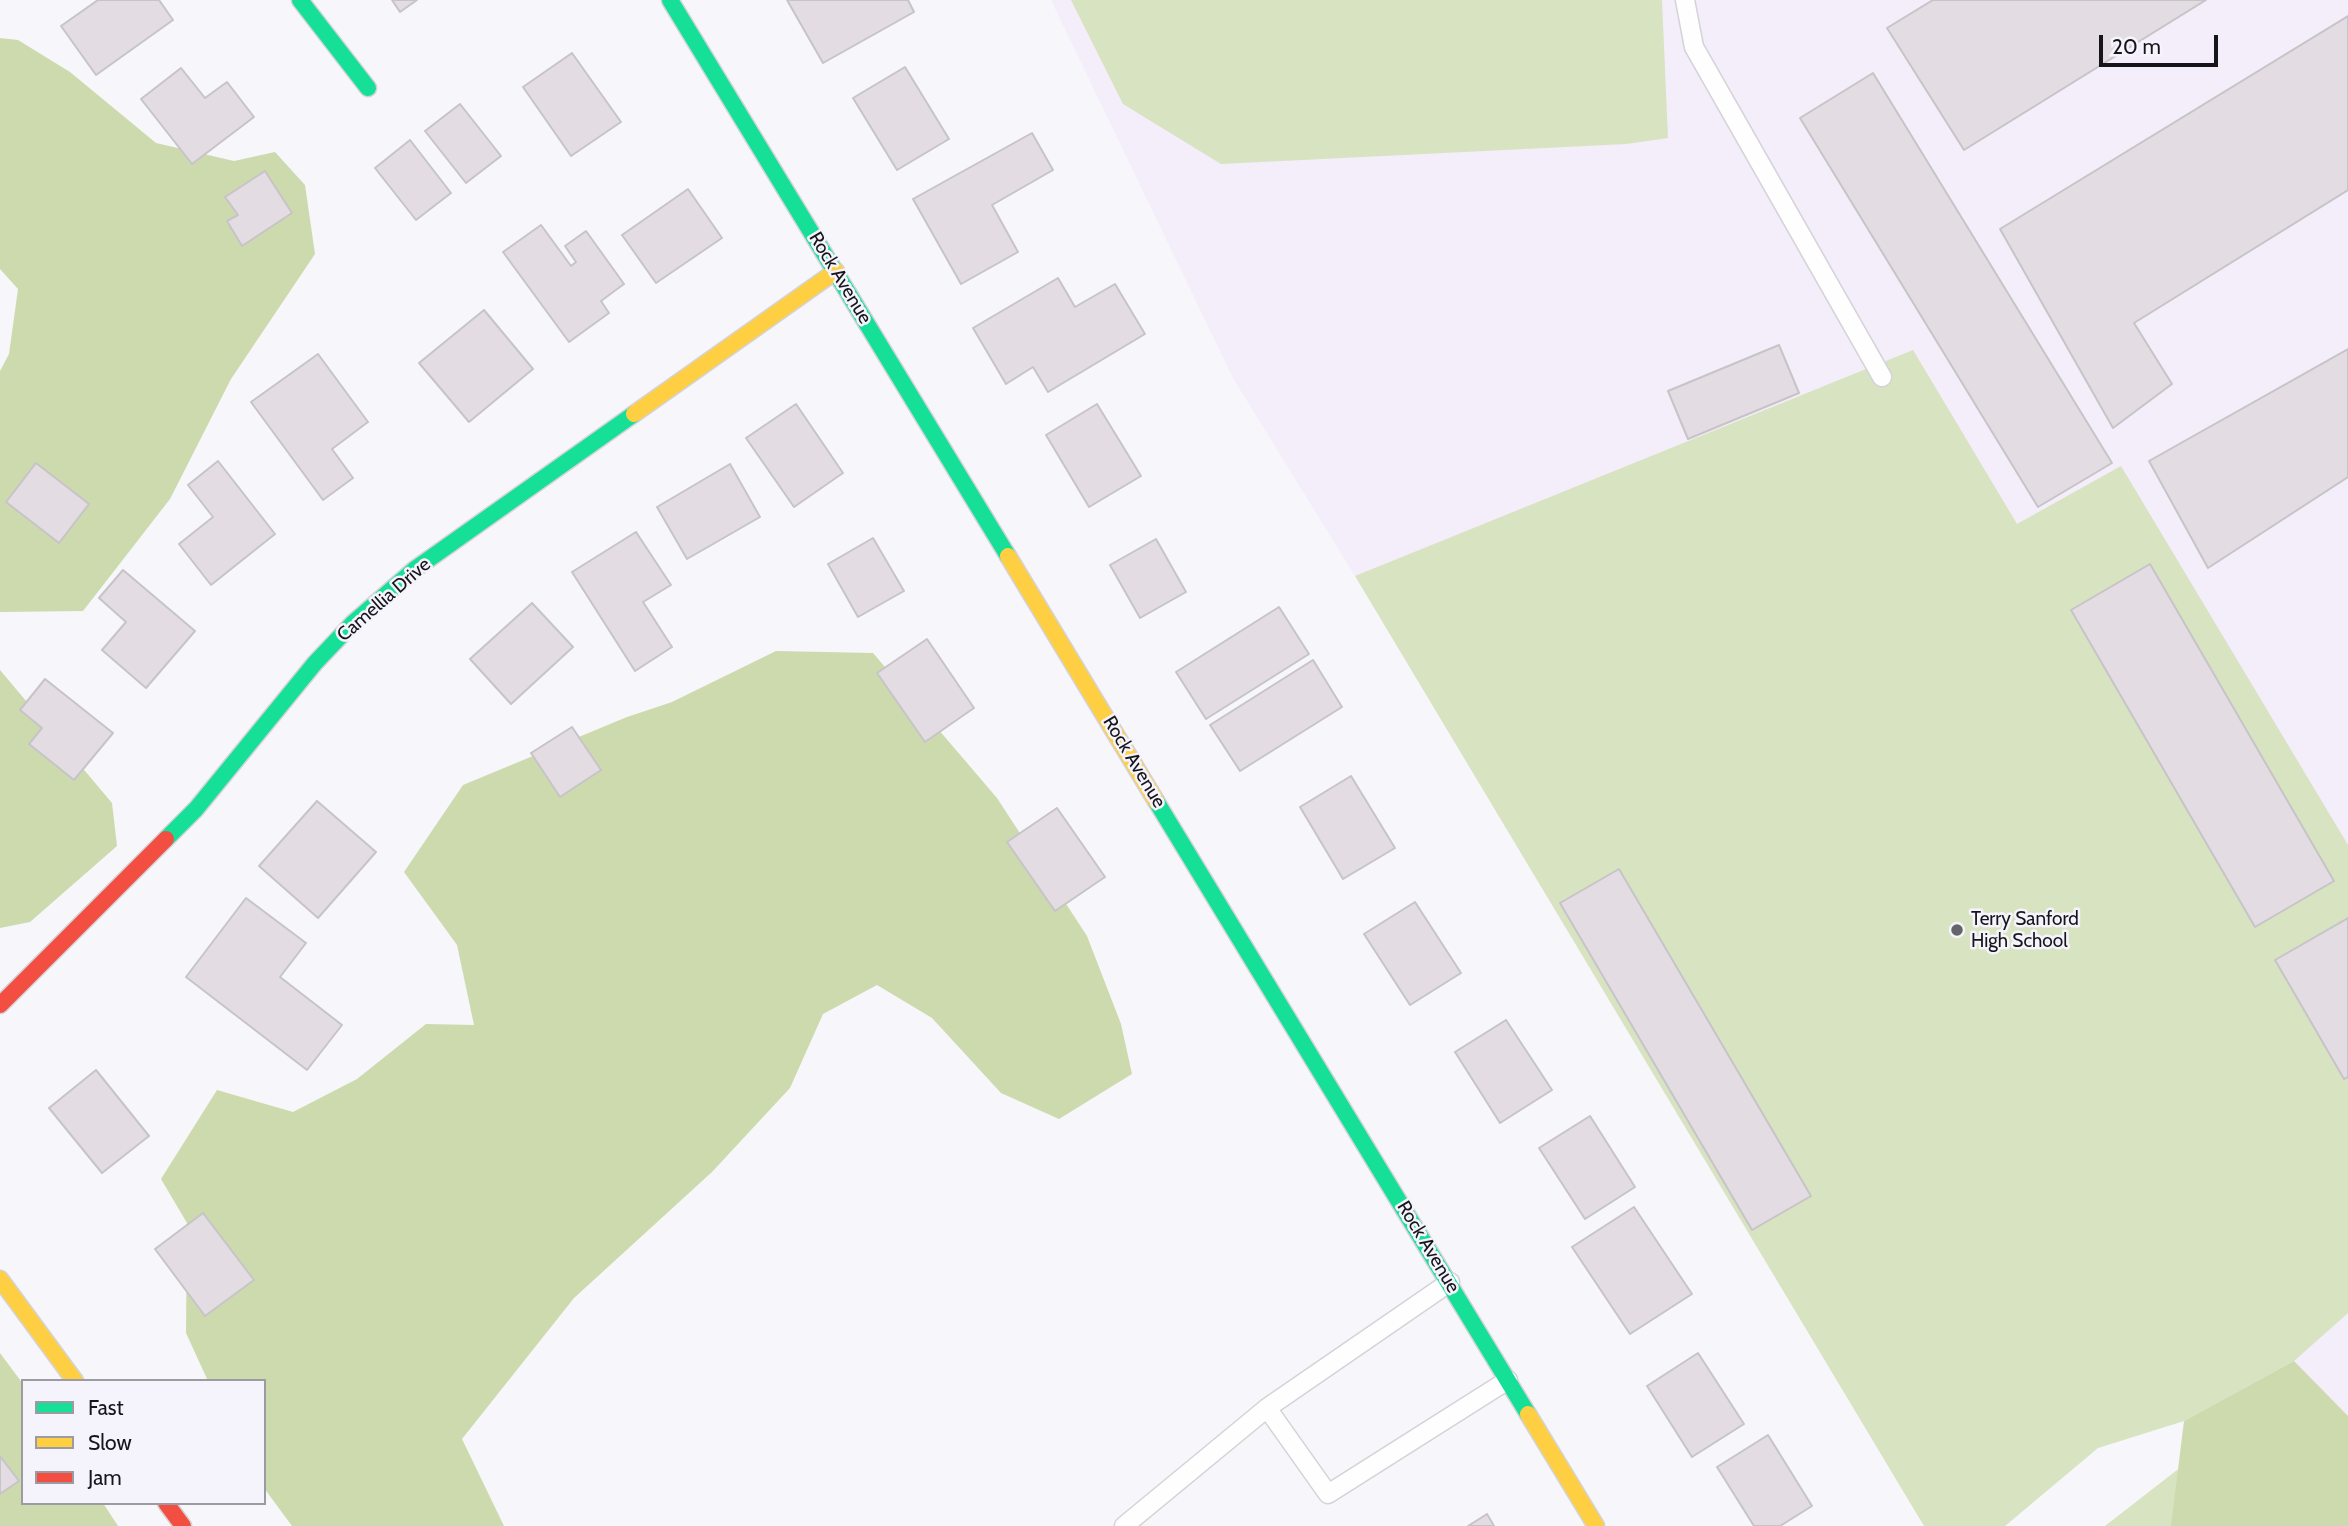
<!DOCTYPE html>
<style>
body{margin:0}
#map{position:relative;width:2348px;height:1526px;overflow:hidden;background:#f6f6fb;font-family:Cabin,sans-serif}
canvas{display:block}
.legend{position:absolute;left:21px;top:1379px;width:245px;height:126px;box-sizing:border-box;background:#f5f4fd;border:2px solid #9c9ba2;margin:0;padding:9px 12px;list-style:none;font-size:21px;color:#16151a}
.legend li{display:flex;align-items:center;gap:14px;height:35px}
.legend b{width:35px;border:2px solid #9c9ba2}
.scale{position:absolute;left:2099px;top:35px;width:119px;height:32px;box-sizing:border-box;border:4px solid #16151a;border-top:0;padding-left:9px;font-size:21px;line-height:24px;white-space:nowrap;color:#16151a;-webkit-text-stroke:5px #f5f4fd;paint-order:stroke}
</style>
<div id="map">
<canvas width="2348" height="1526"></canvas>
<ul class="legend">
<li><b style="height:9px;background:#16e098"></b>Fast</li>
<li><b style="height:9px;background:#ffcf43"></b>Slow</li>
<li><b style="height:9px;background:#f24e42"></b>Jam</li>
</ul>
<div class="scale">20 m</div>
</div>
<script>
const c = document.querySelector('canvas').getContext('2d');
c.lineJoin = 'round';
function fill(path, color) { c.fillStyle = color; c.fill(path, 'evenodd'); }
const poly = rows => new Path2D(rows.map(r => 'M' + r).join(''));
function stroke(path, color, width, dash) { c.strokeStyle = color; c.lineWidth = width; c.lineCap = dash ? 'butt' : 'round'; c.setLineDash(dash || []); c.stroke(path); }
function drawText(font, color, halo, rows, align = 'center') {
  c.font = font + ' Cabin,sans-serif'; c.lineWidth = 5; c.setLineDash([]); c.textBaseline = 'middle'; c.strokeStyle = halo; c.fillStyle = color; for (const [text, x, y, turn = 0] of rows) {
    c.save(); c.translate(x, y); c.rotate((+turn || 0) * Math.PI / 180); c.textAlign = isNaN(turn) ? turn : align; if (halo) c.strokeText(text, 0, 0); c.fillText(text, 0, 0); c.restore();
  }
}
fill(poly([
 [1051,0,2348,0,2348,1416,2294,1362,2184,1421,2098,1447,2005,1526,1924,1526,1355,576,1233,378]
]), '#f4edfa');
fill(poly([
 [1071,0,1662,0,1668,138,1626,144,1221,164,1123,104],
 [1913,350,2017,524,2121,466,2348,845,2348,1313,2294,1361,2184,1421,2098,1448,2005,1526,1924,1526,1355,576],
 [2204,1449,2264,1526,2105,1526]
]), '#d8e3c1');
fill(poly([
 [0,38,18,40,70,72,156,143,234,161,275,152,305,185,315,254,231,379,170,499,83,611,0,612,0,371,9,354,18,289,0,269],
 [776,651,873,653,997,798,1087,936,1121,1024,1132,1074,1059,1119,1001,1093,932,1018,877,985,823,1014,790,1088,712,1172,574,1298,462,1439,504,1526,292,1526,264,1488,264,1381,208,1381,186,1333,187,1223,161,1179,217,1090,293,1112,357,1079,426,1024,474,1025,457,945,404,872,463,785,627,717,672,702],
 [0,670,112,803,117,846,30,922,0,928],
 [0,1353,23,1384,23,1503,103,1503,118,1526,0,1526],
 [2294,1361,2348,1416,2348,1526,2171,1526,2184,1421]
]), '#cddaae');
const building = poly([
 [98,0,159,0,173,20,96,75,61,26,98,0],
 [392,0,417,0,400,12,392,0],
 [787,0,908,0,914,12,823,63,787,0],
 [1933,0,2206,0,1964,150,1887,28,1933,0],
 [2348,16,2348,190,2134,323,2172,384,2113,428,2000,229,2348,16],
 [572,53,621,122,571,156,523,87,572,53],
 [905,67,949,139,897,170,853,98,905,67],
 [181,68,205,98,227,82,254,117,192,164,141,99,181,68],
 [1873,73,2112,463,2038,507,1800,118,1873,73],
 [460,104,501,156,466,183,425,131,460,104],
 [1032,133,1053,170,992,205,1018,252,961,284,913,199,1032,133],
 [410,140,451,193,416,220,375,168,410,140],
 [265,171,292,213,242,246,227,221,238,215,225,197,265,171],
 [688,189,722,238,656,283,622,235,688,189],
 [541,225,571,266,576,262,565,246,586,231,624,284,601,301,609,313,569,342,503,252,541,225],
 [1058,278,1075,307,1115,284,1145,334,1048,392,1033,367,1006,384,973,328,1058,278],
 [484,310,533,369,469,422,419,363,484,310],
 [1779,345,1799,393,1688,439,1668,391,1779,345],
 [2348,349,2348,477,2208,568,2149,461,2348,349],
 [318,354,368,422,332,449,353,478,323,500,251,402,318,354],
 [796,404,843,473,794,507,746,438,796,404],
 [1097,404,1141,476,1089,507,1046,435,1097,404],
 [218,461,275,534,211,585,179,544,213,517,188,485,218,461],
 [36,463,89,504,59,543,6,502,36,463],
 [730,464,760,517,687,559,657,507,730,464],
 [636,532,671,585,643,602,672,647,635,671,572,572,636,532],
 [873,538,904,591,858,617,828,564,873,538],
 [1156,539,1186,592,1140,618,1110,565,1156,539],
 [2150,564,2334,881,2255,927,2071,610,2150,564],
 [123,570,195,631,146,688,102,650,126,622,99,598,123,570],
 [532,603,573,647,511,704,470,659,532,603],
 [1279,607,1309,654,1206,719,1176,672,1279,607],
 [927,639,974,708,925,742,877,673,927,639],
 [1313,660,1342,707,1240,771,1210,725,1313,660],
 [45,679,113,733,74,780,29,744,42,728,20,710,45,679],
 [572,727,601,770,560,797,531,753,572,727],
 [1351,776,1395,848,1343,879,1300,807,1351,776],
 [317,801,376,852,318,918,259,866,317,801],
 [1057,808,1105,877,1055,911,1007,842,1057,808],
 [1619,869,1811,1196,1752,1230,1560,903,1619,869],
 [246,898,306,943,280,977,342,1025,307,1070,186,977,246,898],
 [1415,902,1461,973,1410,1005,1364,934,1415,902],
 [2348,918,2348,1077,2344,1079,2275,960,2348,918],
 [1506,1020,1552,1090,1500,1123,1455,1052,1506,1020],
 [96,1070,149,1136,102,1173,49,1108,96,1070],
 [1590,1116,1635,1187,1585,1219,1539,1148,1590,1116],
 [1634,1207,1692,1294,1630,1334,1572,1247,1634,1207],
 [203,1213,254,1280,205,1316,155,1249,203,1213],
 [1698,1353,1744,1424,1692,1457,1647,1386,1698,1353],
 [1768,1435,1812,1506,1780,1526,1754,1526,1717,1467,1768,1435],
 [0,1456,19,1481,0,1494,0,1456],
 [1487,1514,1494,1526,1468,1526,1487,1514]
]);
fill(building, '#e3dce2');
stroke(building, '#c7c4c8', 2);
const lane = poly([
 [1685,0,1694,47,1882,377],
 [1267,1408,1328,1494,1508,1380],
 [1124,1526,1267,1408,1450,1282]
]);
const fast = poly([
 [300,0,368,88],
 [670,0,1008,556],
 [1156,801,1528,1414],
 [166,839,196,809,315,663,353,623,415,569,634,414]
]);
const slow = poly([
 [634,414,836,271],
 [1008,556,1156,801],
 [0,1279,75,1381],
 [1528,1414,1596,1526]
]);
const jam = poly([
 [0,1005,166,839],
 [166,1503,183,1526]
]);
stroke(lane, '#d3d3d8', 21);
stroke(fast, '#d3d3d8', 19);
stroke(slow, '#d3d3d8', 19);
stroke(jam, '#d3d3d8', 19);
stroke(lane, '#fefefe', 18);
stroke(fast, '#16e098', 16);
stroke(slow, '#ffcf43', 16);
stroke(jam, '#f24e42', 16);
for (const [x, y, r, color] of [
 [1957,930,7,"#646469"]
]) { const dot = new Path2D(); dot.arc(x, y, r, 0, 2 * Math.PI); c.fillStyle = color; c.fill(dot); stroke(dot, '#f5f4fd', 2.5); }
drawText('19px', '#16151a', '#f5f4fd', [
 ["Rock Avenue",840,278,59],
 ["Camellia Drive",384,600,-41],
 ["Rock Avenue",1134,762,59],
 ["Rock Avenue",1428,1247,59]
]);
drawText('19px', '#16151a', '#f5f4fd', [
 ["Terry Sanford",1971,919],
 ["High School",1971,941]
], 'left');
</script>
